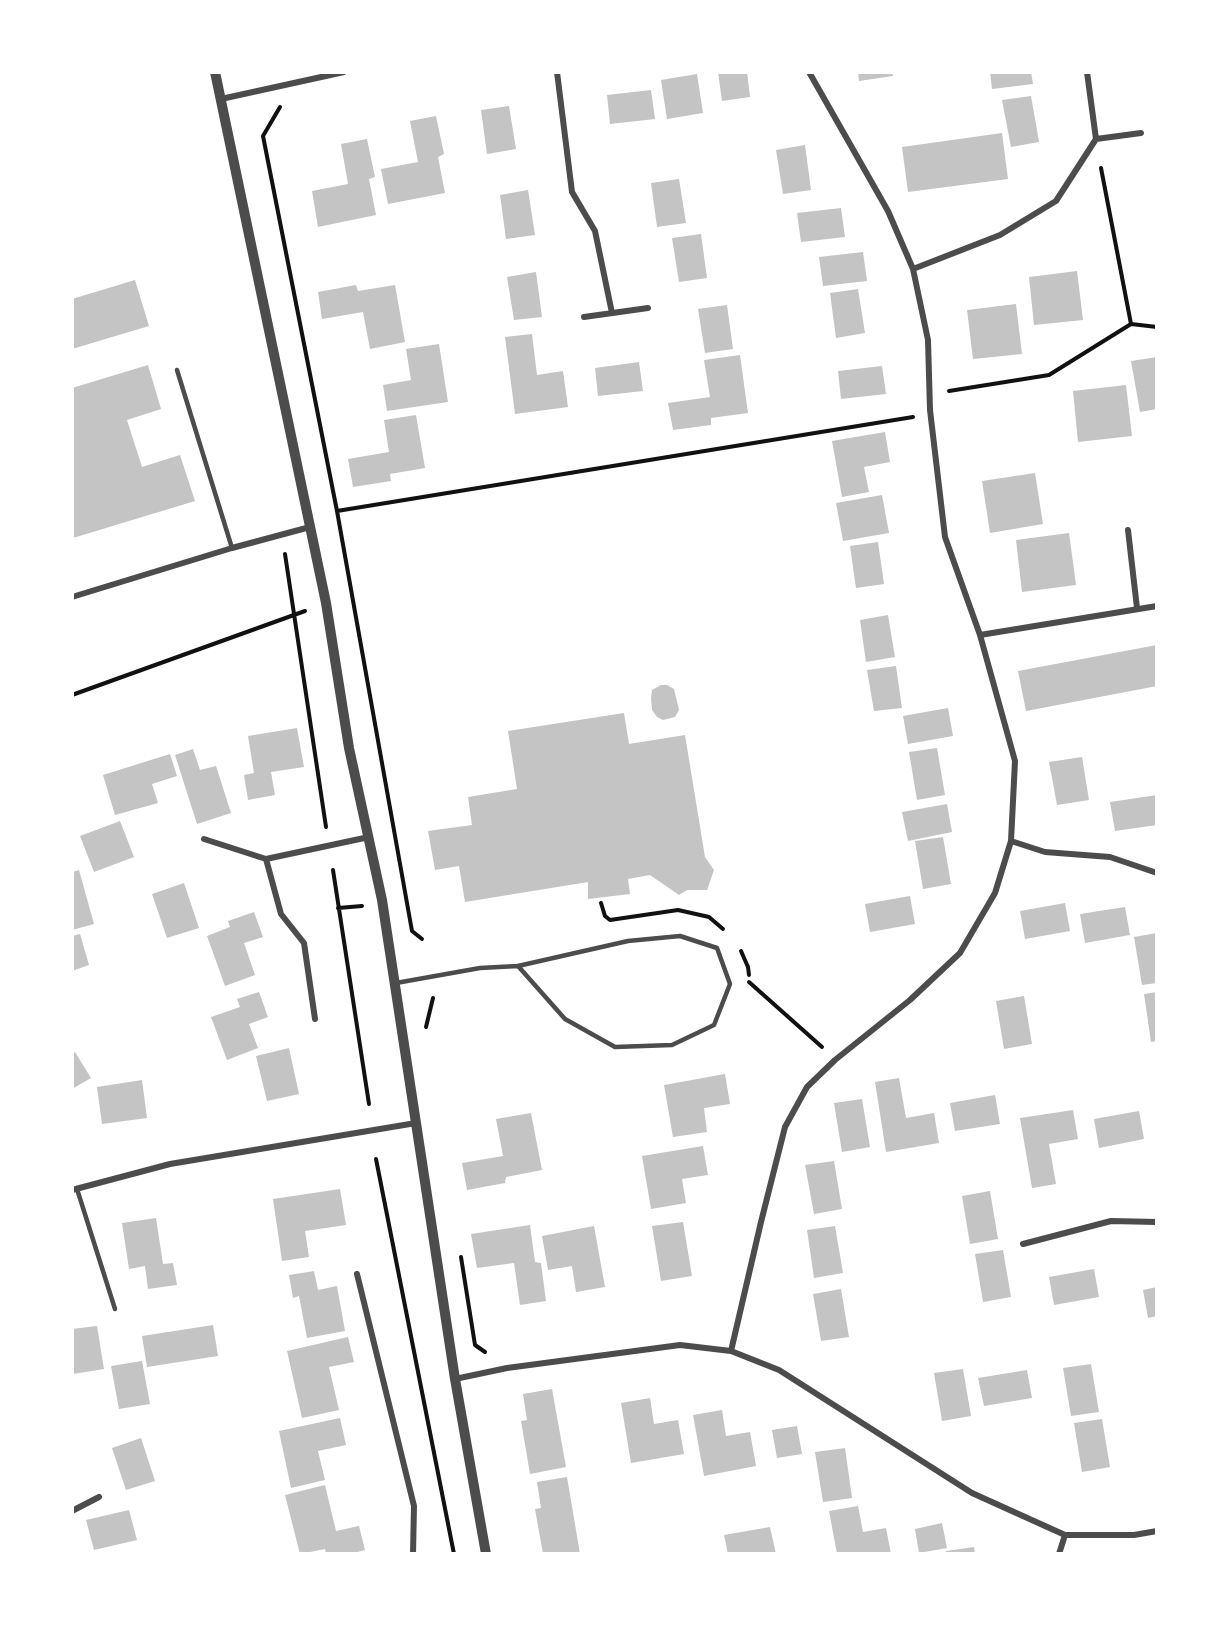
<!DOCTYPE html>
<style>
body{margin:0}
#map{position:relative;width:1229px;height:1626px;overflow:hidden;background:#fff;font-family:Inter,sans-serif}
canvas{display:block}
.frame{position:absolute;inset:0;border:74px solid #fff;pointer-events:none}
</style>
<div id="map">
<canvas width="1229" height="1626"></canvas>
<div class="frame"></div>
</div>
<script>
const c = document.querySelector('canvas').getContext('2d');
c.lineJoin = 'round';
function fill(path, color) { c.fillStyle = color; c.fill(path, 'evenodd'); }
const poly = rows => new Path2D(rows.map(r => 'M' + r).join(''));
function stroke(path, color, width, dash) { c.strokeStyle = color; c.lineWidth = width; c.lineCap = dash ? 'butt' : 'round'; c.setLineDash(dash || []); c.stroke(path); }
fill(poly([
 [718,72,747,72,750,97,722,101],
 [858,72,892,72,893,76,859,81],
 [990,72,1031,72,1033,84,992,89],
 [697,74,703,113,667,119,661,80],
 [651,90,655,119,610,124,607,95],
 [1031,96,1039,142,1011,147,1002,100],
 [509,106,516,149,487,154,481,110],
 [436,116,444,154,438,157,445,193,388,204,381,169,418,162,410,121],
 [1002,133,1008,179,908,192,902,147],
 [367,139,375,177,369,179,376,215,318,227,312,191,348,184,341,144],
 [805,145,811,190,783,194,776,150],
 [679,179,686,223,657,227,651,183],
 [528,190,535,235,506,239,500,195],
 [841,208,845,237,801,242,797,213],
 [701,234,707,278,679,282,672,238],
 [863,252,867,281,823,286,819,257],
 [1077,271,1083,320,1034,325,1029,277],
 [536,272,542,317,514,320,507,277],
 [135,280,149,326,72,349,72,299],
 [356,285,358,291,395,285,405,342,370,349,363,312,322,319,318,292],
 [858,289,865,333,836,338,830,293],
 [1016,304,1022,354,973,359,967,310],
 [727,305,733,349,705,353,698,309],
 [532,334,537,375,563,371,568,407,515,414,505,337],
 [439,344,448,402,387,411,383,385,411,380,406,349],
 [740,355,748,413,711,418,711,425,673,430,668,403,710,397,704,360],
 [1157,357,1157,409,1140,412,1131,361],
 [639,362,643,391,598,396,595,368],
 [148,365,161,409,127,420,142,467,180,455,195,501,73,538,72,388],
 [882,366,886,394,841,399,838,371],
 [1126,385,1132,436,1078,442,1073,391],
 [416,415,425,468,390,474,391,481,353,487,348,459,389,452,384,420],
 [885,432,890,462,864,467,869,492,842,497,832,441],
 [1035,473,1043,524,990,533,982,481],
 [882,495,889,533,843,541,836,503],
 [1069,533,1076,585,1022,592,1016,540],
 [878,542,884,584,856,588,850,546],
 [888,615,895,657,866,662,860,620],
 [1157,645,1157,686,1026,711,1018,671],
 [896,666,902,708,874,711,867,670],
 [661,685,667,685,674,689,679,710,675,717,663,720,657,717,652,710,651,698,652,690],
 [948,708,953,736,908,744,903,716],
 [624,713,629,744,685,735,705,857,714,870,707,890,687,890,679,895,650,875,628,879,630,894,588,899,588,882,465,902,459,866,435,870,428,831,472,825,468,797,517,789,508,731],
 [297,728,304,767,271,772,275,795,248,800,244,775,254,773,248,736],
 [937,748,945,795,917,800,909,752],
 [193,749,200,770,216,766,231,813,197,824,175,755],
 [170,754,177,776,152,784,158,803,115,815,103,775],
 [1082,757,1089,800,1057,805,1049,762],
 [1157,795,1157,825,1115,831,1110,802],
 [947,804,952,832,908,841,902,812],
 [120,821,134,857,94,872,80,836],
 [943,837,951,884,923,889,915,841],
 [79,870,94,924,72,930,72,872],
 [184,883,199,928,167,938,152,894],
 [910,896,915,924,870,932,865,904],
 [1065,903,1070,931,1025,939,1020,911],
 [1125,907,1130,935,1085,943,1080,914],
 [254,912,263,937,244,943,255,975,225,986,207,936,230,927,228,921],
 [1157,933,1157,983,1142,985,1134,937],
 [80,934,89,965,72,971,72,936],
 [259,992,268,1017,249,1024,258,1048,227,1060,211,1017,240,1007,237,999],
 [1157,992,1157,1041,1151,1042,1144,994],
 [1024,996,1032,1044,1004,1049,996,1001],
 [289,1048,299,1094,267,1101,256,1056],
 [75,1052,91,1078,72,1089,72,1054],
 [725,1074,730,1104,704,1108,707,1132,673,1137,664,1085],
 [899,1078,906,1118,934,1113,939,1143,886,1152,875,1082],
 [142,1080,147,1118,102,1124,97,1087],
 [995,1095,1000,1124,955,1131,950,1103],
 [862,1099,870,1147,842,1152,834,1103],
 [1073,1110,1078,1139,1049,1144,1056,1184,1032,1188,1020,1118],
 [1139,1111,1144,1139,1099,1148,1094,1119],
 [531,1113,542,1170,506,1177,505,1183,467,1190,462,1163,503,1156,496,1119],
 [703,1146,708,1175,682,1179,686,1203,651,1209,642,1156],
 [834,1161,842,1209,814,1214,805,1165],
 [340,1189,346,1225,305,1231,309,1257,282,1261,273,1199],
 [990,1191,998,1239,970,1244,962,1196],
 [156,1218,163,1264,173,1263,177,1285,148,1289,145,1266,129,1269,122,1223],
 [683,1222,692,1276,661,1281,652,1226],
 [530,1225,535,1262,541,1263,546,1301,520,1305,514,1263,477,1268,471,1234],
 [594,1226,605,1287,576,1292,572,1266,548,1270,542,1236],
 [835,1226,843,1273,814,1278,807,1230],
 [1003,1250,1011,1297,983,1302,975,1254],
 [1094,1269,1099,1297,1054,1305,1049,1277],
 [314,1271,318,1290,337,1286,345,1331,307,1338,299,1296,293,1298,289,1275],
 [1157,1287,1157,1316,1148,1318,1143,1290],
 [841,1289,849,1337,821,1341,813,1294],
 [213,1325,218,1356,147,1367,142,1336],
 [97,1326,104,1369,73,1374,72,1329],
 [348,1337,354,1362,329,1367,339,1410,302,1418,287,1351],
 [142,1361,150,1404,119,1409,111,1366],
 [1091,1364,1099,1412,1071,1416,1063,1368],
 [963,1369,971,1416,942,1421,934,1373],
 [1027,1370,1032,1398,984,1406,978,1378],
 [552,1389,566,1467,530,1474,521,1421,527,1420,523,1394],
 [650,1398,654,1424,678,1420,684,1454,631,1463,621,1403],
 [722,1410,726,1436,750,1432,756,1466,704,1476,693,1415],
 [340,1418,346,1445,318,1451,325,1480,291,1488,279,1431],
 [1102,1419,1110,1467,1082,1472,1074,1423],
 [797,1426,802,1454,777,1458,772,1430],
 [141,1438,155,1481,126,1490,112,1448],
 [845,1448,852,1498,823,1502,815,1452],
 [567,1477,580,1554,543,1554,535,1509,541,1508,537,1482],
 [325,1485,336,1531,359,1526,365,1550,350,1554,326,1554,325,1549,300,1554,285,1495],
 [858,1506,863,1532,886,1528,891,1554,837,1554,829,1511],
 [129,1510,137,1540,94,1550,86,1520],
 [942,1523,947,1548,919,1553,915,1529],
 [770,1527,776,1554,728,1554,724,1535],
 [974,1547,975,1554,946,1554,946,1551]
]), '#c4c4c4');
stroke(poly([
 [280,107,263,136,337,511,412,931,422,939],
 [1101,168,1131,324],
 [949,391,1049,375,1131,324,1157,327],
 [337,511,913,417],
 [285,554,326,827],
 [72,695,305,611],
 [333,870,369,1104],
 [601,903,605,916,610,920,678,910,709,917,723,929],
 [338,908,362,906],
 [741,951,748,967,749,975],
 [749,982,822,1047],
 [426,1027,433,998],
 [376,1159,454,1554],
 [461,1257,475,1345,485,1352]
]), '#111', 4);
stroke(poly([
 [177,370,232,548],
 [396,983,480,968,518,966,628,941,680,936,717,948,730,984,714,1025,672,1045,615,1047,565,1019,518,966],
 [77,1189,115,1309]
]), '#4c4c4c', 4.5);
stroke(poly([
 [557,72,572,192,595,231,612,313],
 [221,99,344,72],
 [1096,139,1141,133],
 [913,269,1000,235,1056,201,1096,139,1087,72],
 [584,317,648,308],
 [1128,530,1137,608],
 [72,597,232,548,310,527],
 [980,635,1157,606],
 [204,839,266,859,369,837],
 [1011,841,1045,852,1110,857,1157,873],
 [266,859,281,914,304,943,315,1019],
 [72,1190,170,1164,416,1123],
 [1023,1244,1111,1221,1157,1222],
 [357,1274,414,1506,413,1554],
 [731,1351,761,1222,785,1127,807,1087,835,1060,910,1000,960,953,995,893,1011,841,1015,761,980,635,945,537,930,410,928,340,913,269,888,211,809,72],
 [455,1379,507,1368,680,1345,731,1351,779,1370,972,1493,1065,1535,1134,1535,1157,1531],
 [72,1511,99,1497],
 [1059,1554,1065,1535]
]), '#4c4c4c', 6);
stroke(poly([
 [215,72,326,603,349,748,382,900,455,1379,486,1554]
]), '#4c4c4c', 10);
</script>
